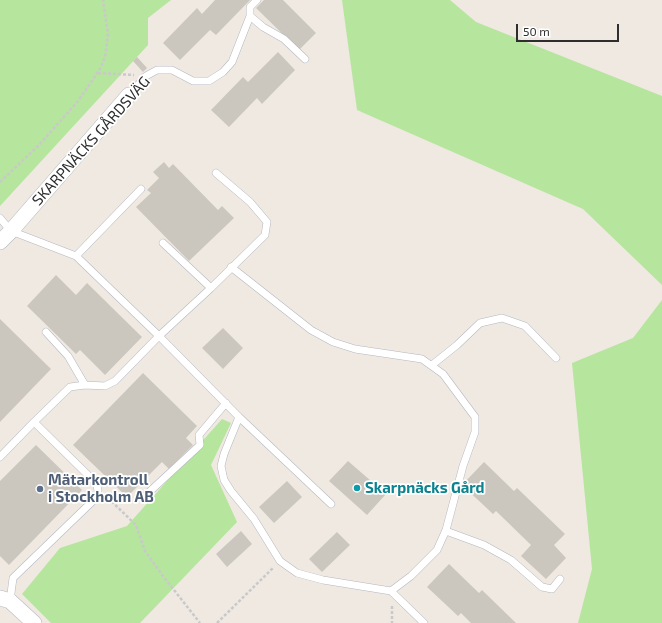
<!DOCTYPE html>
<meta charset="utf-8">
<style>
body{margin:0}
#map{position:relative;width:662px;height:623px;overflow:hidden;background:#efe9e1;font-family:"Exo 2",sans-serif}
canvas{display:block}
.scale{position:absolute;left:516px;top:24px;width:103px;height:18px;box-sizing:border-box;border:2px solid #2e2e2e;border-top:0;padding-left:5px;font-size:12px;line-height:14px;white-space:nowrap;color:#2e2e2e;-webkit-text-stroke:3px #fff;paint-order:stroke}
</style>
<div id="map">
<canvas width="662" height="623"></canvas>
<div class="scale">50 m</div>
</div>
<script>
const c = document.querySelector('canvas').getContext('2d');
c.lineJoin = 'round';
function fill(path, color) { c.fillStyle = color; c.fill(path, 'evenodd'); }
const poly = rows => new Path2D(rows.map(r => 'M' + r).join(''));
function stroke(path, color, width, dash) { c.strokeStyle = color; c.lineWidth = width; c.lineCap = dash ? 'butt' : 'round'; c.setLineDash(dash || []); c.stroke(path); }
function drawText(font, color, halo, rows, align = 'center') {
  c.font = font + ' "Exo 2",sans-serif'; c.lineWidth = 3.5; c.setLineDash([]); c.textBaseline = 'middle'; c.strokeStyle = halo; c.fillStyle = color; for (const [text, x, y, turn = 0] of rows) {
    c.save(); c.translate(x, y); c.rotate((+turn || 0) * Math.PI / 180); c.textAlign = isNaN(turn) ? turn : align; if (halo) c.strokeText(text, 0, 0); c.fillText(text, 0, 0); c.restore();
  }
}
fill(poly([
 [0,0,171,0,148,18,148,45,0,206],
 [342,0,450,0,476,22,662,96,662,285,583,209,357,110],
 [662,300,662,623,578,623,592,569,572,363,633,338],
 [222,419,231,423,211,465,237,522,140,623,51,623,22,594,60,548,127,526]
]), '#b6e59e');
fill(poly([
 [215,0,250,0,216,35,210,30,180,60,163,43,197,8,202,14],
 [264,0,283,0,316,33,299,50,256,8],
 [278,52,295,70,262,104,257,98,229,127,211,110,243,77,248,82],
 [137,57,147,68,143,72,133,61],
 [164,162,169,168,173,164,218,210,222,206,234,218,189,261,136,207,151,193,147,190,159,178,153,172],
 [56,275,76,295,87,283,142,337,105,375,80,350,76,354,27,306],
 [0,319,51,369,0,422],
 [223,328,243,348,223,369,202,348],
 [143,373,197,426,186,438,193,445,169,469,162,462,127,497,73,445],
 [36,445,82,490,9,565,0,556,0,481],
 [348,461,386,494,367,515,329,481],
 [484,462,514,491,517,488,565,534,554,545,566,558,546,579,521,556,531,545,496,511,493,514,462,485],
 [287,481,302,497,274,523,259,507],
 [241,531,252,544,227,567,216,554],
 [337,532,350,545,322,572,309,559],
 [449,564,479,593,482,590,516,623,471,623,461,613,458,616,427,587]
]), '#cbc7bf');
const lane = poly([
 [250,16,263,27,284,39,305,59],
 [129,95,146,76,157,70,172,70,193,81,209,81,223,72,232,62,250,16,250,7,257,0],
 [0,218,11,231,76,256,159,336,239,417,224,454,221,466,224,480,231,491,254,519,280,561,297,573,323,580,391,591,411,576,437,550,446,530,463,466,475,432,475,417,443,374,422,359,355,349,333,342,311,330,231,267],
 [163,243,211,288],
 [76,256,141,189],
 [46,332,68,356,85,385],
 [432,365,457,345,480,323,502,318,525,326,556,358],
 [239,417,331,504],
 [0,457,34,422],
 [147,494,200,445,199,435,226,403],
 [446,531,484,545,511,560,542,587,552,589,560,579],
 [391,591,424,623],
 [10,601,13,578,98,496,98,490,96,483,34,422,70,387,85,385,105,386,115,381,159,336,211,288,265,235,267,222,250,202,216,173]
]);
const street = poly([
 [0,242,11,231,129,95],
 [0,598,10,601,34,623]
]);
stroke(lane, '#b4b7c1', 8);
stroke(street, '#b4b7c1', 16);
stroke(poly([
 [98,73,134,75],
 [0,182,39,145,78,101,100,69,105,57,108,35,103,0],
 [108,498,136,525,145,551,163,576,200,623],
 [392,606,392,623],
 [217,623,274,567]
]), '#c9c9c9', 2.5, [3, 2]);
stroke(lane, '#fff', 7);
stroke(street, '#fff', 15);
for (const [x, y, r, color] of [
 [357,488,4,"#0f9aa8"],
 [40,489,4,"#5c6f8a"]
]) { const dot = new Path2D(); dot.arc(x, y, r, 0, 2 * Math.PI); c.fillStyle = color; c.fill(dot); stroke(dot, '#fff', 1.5); }
drawText('15px', '#2e2e2e', '#fff', [
 ["SKARPNÄCKS GÅRDSVÄG",91,141,-48]
]);
drawText('bold 15px', '#4e5e75', '#fff', [
 ["Mätarkontroll",48,480],
 ["i Stockholm AB",48,497]
], 'left');
drawText('bold 15px', '#0d838f', '#fff', [
 ["Skarpnäcks Gård",365,488]
], 'left');
</script>
